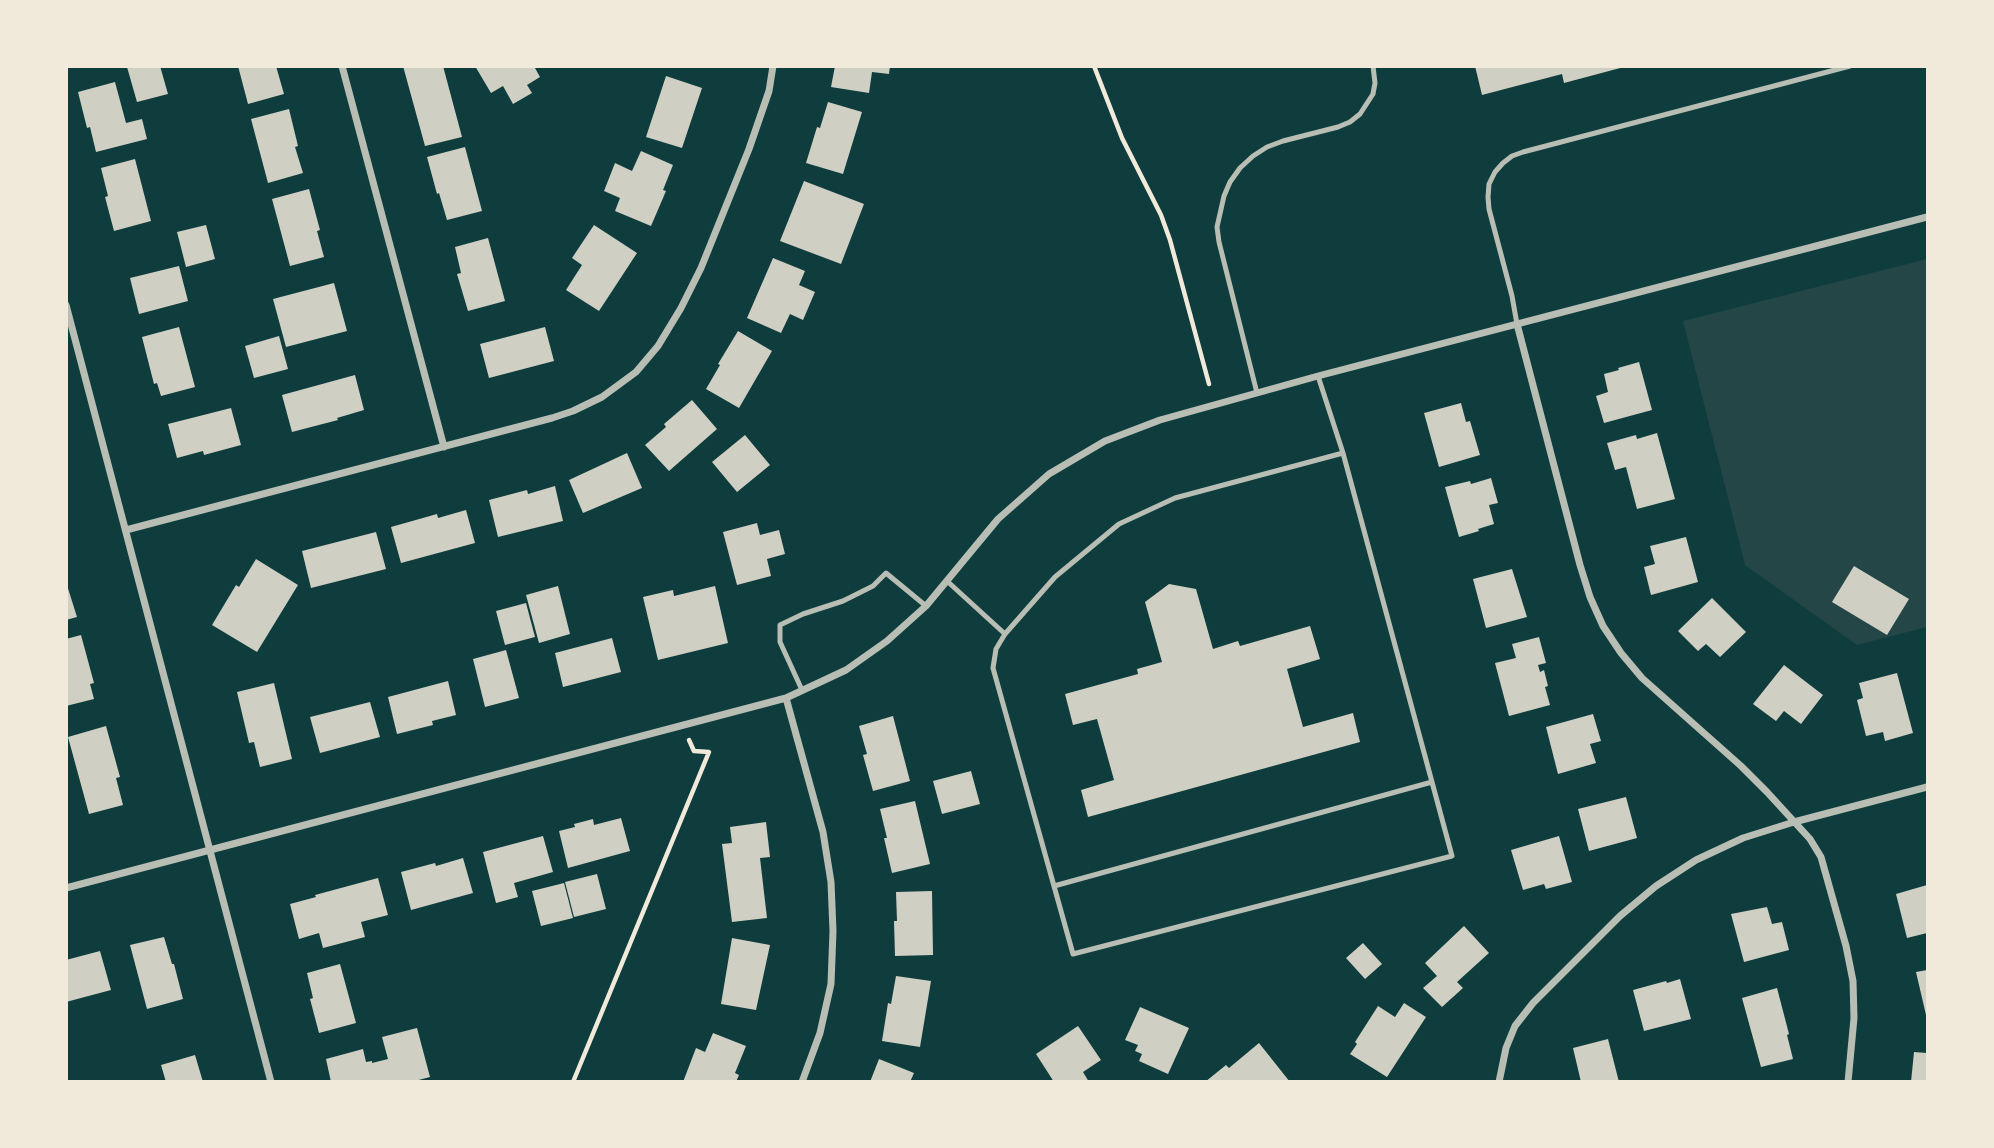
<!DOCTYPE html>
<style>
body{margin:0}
#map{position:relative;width:1994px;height:1148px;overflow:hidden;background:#0f3d3e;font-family:Lora,serif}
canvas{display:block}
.frame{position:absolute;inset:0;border:68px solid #f1e9da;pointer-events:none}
</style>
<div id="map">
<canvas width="1994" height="1148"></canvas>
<div class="frame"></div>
</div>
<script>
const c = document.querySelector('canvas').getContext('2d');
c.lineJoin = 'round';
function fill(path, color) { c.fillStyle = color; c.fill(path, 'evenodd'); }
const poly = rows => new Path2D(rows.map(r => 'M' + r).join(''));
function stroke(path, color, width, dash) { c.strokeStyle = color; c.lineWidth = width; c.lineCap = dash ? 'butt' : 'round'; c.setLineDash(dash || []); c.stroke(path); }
fill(poly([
 [1927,259,1927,627,1857,645,1745,565,1683,321]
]), '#244646');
fill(poly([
 [130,66,160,66,168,94,137,102,127,67],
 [238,66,276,66,284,94,248,104],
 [403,66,443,66,462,137,425,146],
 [475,66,538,66,535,68,540,77,527,85,532,93,513,104,503,86,491,93],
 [835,66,890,66,889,74,872,72,869,93,831,87],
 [1475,66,1624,66,1624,67,1564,83,1562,74,1482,95],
 [666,76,702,88,682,148,646,137],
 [115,82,126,123,142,119,147,139,96,152,90,127,87,128,78,92],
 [828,102,862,112,843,174,806,163,817,127,820,128],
 [289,109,298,146,295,147,303,173,268,183,251,119],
 [465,147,482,211,447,220,439,193,437,194,427,157],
 [641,151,673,165,663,190,666,191,651,226,615,211,620,198,604,191,615,163,632,171],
 [135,159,151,221,114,231,105,197,108,196,101,168],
 [804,181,864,204,841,264,780,241],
 [309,189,320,230,317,231,324,257,290,266,272,199],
 [206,225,215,259,186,267,177,232],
 [594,225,637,253,599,311,566,290,582,265,572,258],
 [488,238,505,301,468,311,457,274,461,273,455,247],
 [773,258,805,271,799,285,815,292,803,320,790,314,781,333,747,318],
 [179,266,188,301,139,314,130,278],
 [334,283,347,331,286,347,273,299],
 [179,327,195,387,161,396,157,383,154,384,142,337],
 [545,327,554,361,489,378,480,344],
 [738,331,772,351,739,408,706,389,720,365,718,364],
 [279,336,288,369,254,378,245,346],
 [1639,362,1652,410,1604,423,1596,396,1608,392,1604,374,1619,370,1618,368],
 [355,375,364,410,337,418,338,420,292,432,282,395],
 [692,400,717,429,669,471,645,445,666,427,664,424],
 [1461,403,1466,422,1470,421,1480,455,1439,467,1424,413],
 [231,408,241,445,204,455,203,451,177,458,168,424],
 [1657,433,1675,499,1637,509,1626,467,1615,470,1607,443,1636,435,1637,439],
 [745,435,770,465,737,492,712,462],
 [627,453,642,488,583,513,569,480],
 [1491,478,1498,503,1489,505,1494,524,1478,529,1479,531,1459,537,1445,487,1470,481,1471,484],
 [555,486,563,521,498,537,489,500,527,490,528,494],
 [466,510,475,543,401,563,391,527,437,514,438,518],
 [757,523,760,535,779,530,785,554,767,559,771,576,737,585,723,532],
 [376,532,386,569,311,588,302,551],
 [1686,537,1698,582,1651,595,1644,567,1655,564,1650,546],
 [256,559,298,585,257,652,212,625,236,585,239,587],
 [1854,566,1909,599,1887,635,1832,602],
 [1512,569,1527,617,1486,628,1473,579],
 [66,582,77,617,66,620],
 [1169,584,1196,589,1213,649,1238,641,1240,646,1310,626,1320,659,1287,669,1303,727,1353,713,1360,742,1088,817,1081,790,1114,780,1097,719,1073,725,1065,694,1138,674,1137,669,1162,662,1145,602],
 [558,586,570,634,539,643,526,595],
 [715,586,728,643,658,660,643,597,673,590,674,596],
 [1712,598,1746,632,1720,657,1706,644,1698,651,1678,631],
 [526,603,535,637,505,645,496,611],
 [81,635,94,683,90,684,94,699,66,706,66,639],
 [1539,637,1546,663,1538,665,1540,672,1544,670,1548,686,1545,687,1550,705,1509,716,1495,663,1516,658,1512,644],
 [612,638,621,672,563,687,555,653],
 [506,650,519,698,485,707,473,659],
 [1784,665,1823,695,1801,724,1784,711,1776,721,1753,704],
 [1897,673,1913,733,1885,741,1883,732,1866,736,1857,700,1863,698,1859,683],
 [448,681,456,715,432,721,433,725,397,734,388,697],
 [274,683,292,759,260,767,254,742,249,743,237,692],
 [370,702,380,737,320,753,310,717],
 [1593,714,1601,741,1590,744,1596,763,1558,774,1546,727],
 [893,716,910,781,873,791,863,755,867,754,859,726],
 [106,726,120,777,116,778,123,805,89,814,68,737],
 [971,771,980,804,942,814,933,781],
 [1626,797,1637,838,1589,851,1578,809],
 [915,801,930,864,892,873,884,838,887,838,880,809],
 [621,818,630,851,568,868,559,831,575,827,574,824,593,819,594,825],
 [766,822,770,857,760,858,767,918,732,922,722,844,732,843,730,827],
 [543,836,553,872,514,883,518,897,496,903,483,852],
 [1559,836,1572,882,1546,889,1544,884,1523,890,1511,850],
 [463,858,473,893,411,910,401,872,435,863,436,866],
 [597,874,606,909,574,917,565,882],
 [378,878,388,915,361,922,365,937,323,948,319,933,299,939,290,904,316,897,315,895],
 [564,883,573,918,541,926,532,891],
 [1927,885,1927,933,1907,938,1896,894],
 [932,891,933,955,895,956,894,921,897,921,896,892],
 [1767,907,1772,924,1782,922,1789,950,1744,962,1731,914],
 [1464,926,1489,953,1457,982,1463,988,1442,1007,1423,988,1437,976,1425,963],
 [164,937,172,964,174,964,183,999,147,1009,130,945],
 [732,938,770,945,756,1010,721,1004],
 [1363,943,1382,964,1365,979,1346,958],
 [100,951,111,990,66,1002,66,960],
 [340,964,356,1023,319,1033,310,999,313,998,307,973],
 [1927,970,1927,1015,1926,1015,1916,972],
 [896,976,931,981,920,1047,882,1041,888,1003,891,1004],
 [1680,979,1691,1019,1644,1031,1633,990,1666,981,1667,983],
 [1777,988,1789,1034,1787,1035,1793,1059,1761,1067,1742,998],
 [1404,1003,1426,1017,1387,1077,1350,1054,1357,1044,1355,1042,1378,1006,1395,1017],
 [1140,1007,1189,1028,1168,1074,1139,1061,1142,1054,1135,1051,1138,1045,1125,1040],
 [1078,1026,1101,1060,1083,1072,1089,1082,1054,1082,1036,1054],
 [417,1028,430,1077,411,1082,331,1082,326,1059,363,1049,366,1062,372,1061,372,1063,388,1059,382,1037],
 [713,1033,746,1046,735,1073,739,1075,736,1082,683,1082,696,1048,705,1052],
 [1608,1039,1619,1082,1581,1082,1573,1048],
 [1259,1043,1290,1082,1205,1082,1226,1065,1229,1068],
 [1914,1052,1927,1053,1927,1082,1911,1082],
 [195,1055,203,1082,166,1082,161,1065],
 [879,1059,914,1073,910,1082,870,1082]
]), '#cfcfc3');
stroke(poly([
 [1094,66,1122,138,1161,215,1170,240,1209,384],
 [573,1082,709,752,694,751,689,740]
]), '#f1e9da', 4.5);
stroke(poly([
 [1517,324,1512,296,1489,209,1488,197,1489,184,1495,172,1503,163,1512,156,1523,152,1850,66],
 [1318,376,1343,453],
 [1257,393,1219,242,1217,227,1224,196,1230,182,1240,168,1253,156,1267,147,1283,141,1338,127,1350,122,1360,114,1373,94,1375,83,1373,66],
 [947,581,1005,634,996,649,993,668,1073,954,1452,856,1343,453,1175,498,1119,524,1055,577,1005,634],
 [802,690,780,642,780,625,803,614,843,601,873,586,886,573,926,606],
 [1054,886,1432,782]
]), '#b8beb3', 5);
stroke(poly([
 [342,66,444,447],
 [66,305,271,1082],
 [1517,324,1580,565,1590,597,1603,626,1621,653,1642,678,1741,766,1767,792,1810,839,1821,857,1846,946,1853,981,1854,1018,1848,1082],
 [126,530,552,418,573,411,602,397,636,372,658,346,681,308,701,268,749,149,769,91,773,66],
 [786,698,823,832,831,882,833,931,831,984,820,1033,802,1082],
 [66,888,786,698,846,670,887,641,926,606,998,519,1049,474,1105,441,1160,420,1318,376,1927,217],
 [1499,1082,1506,1048,1515,1026,1533,1003,1620,916,1656,886,1696,860,1743,838,1794,822,1927,787]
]), '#b8beb3', 7);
</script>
